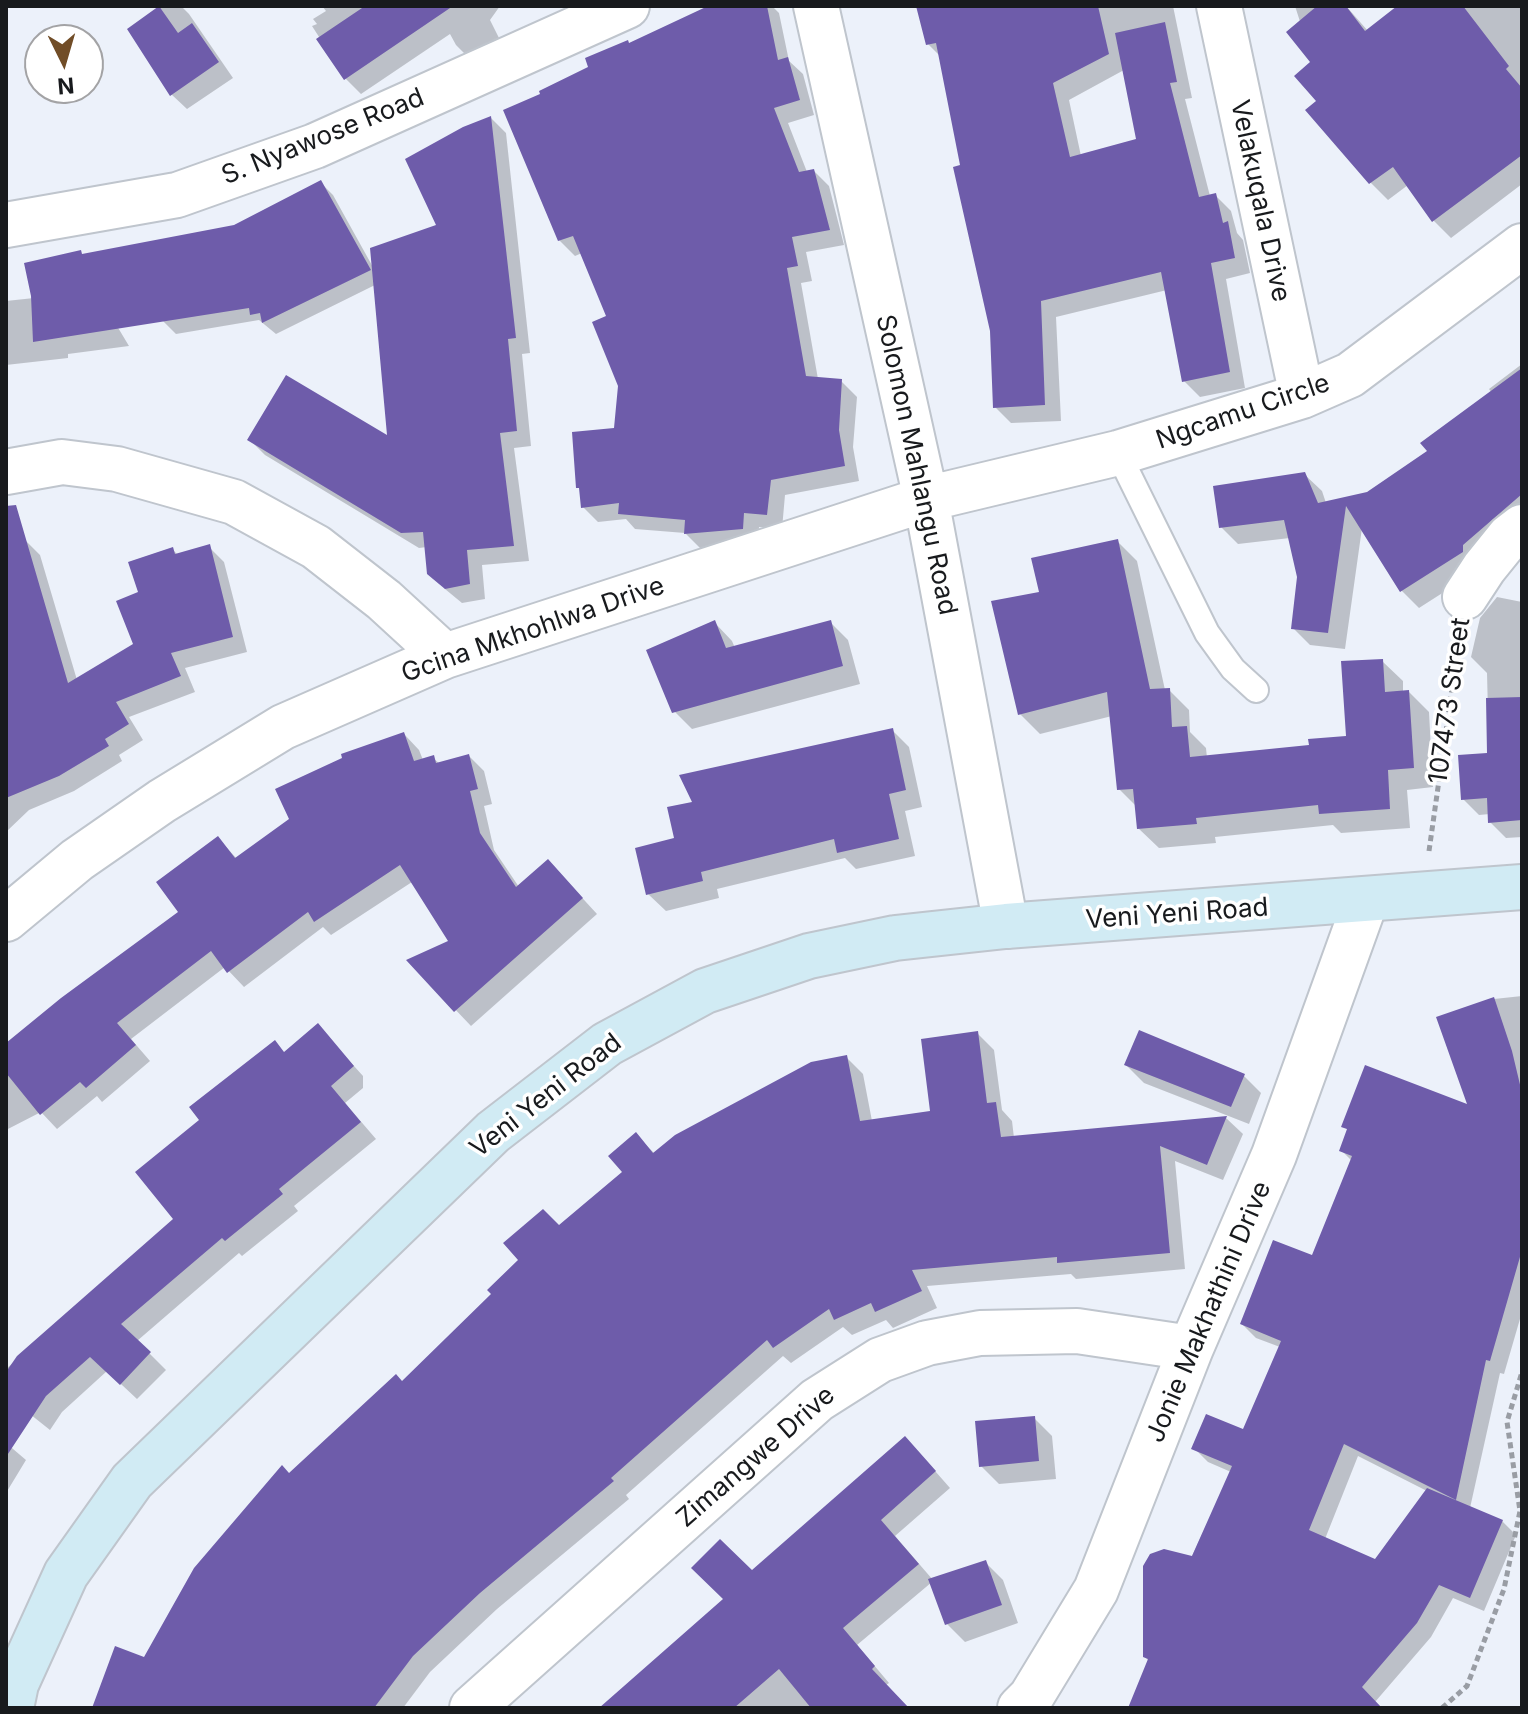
<!DOCTYPE html>
<style>
body{margin:0}
#map{position:relative;width:1528px;height:1714px;overflow:hidden;background:#ecf1fa;font-family:Inter,sans-serif}
canvas{display:block}
.frame{position:absolute;inset:0;border:8px solid #181a1d;pointer-events:none}
.north{position:absolute;left:24px;top:24px;width:80px;height:80px;box-sizing:border-box;background:#fff;border:2px solid #a3a3a5;border-radius:50%;rotate:175deg;font-size:22px;font-weight:700;line-height:32px;text-align:center;color:#181a1d}
.north::after{content:'';display:block;margin:auto;width:28px;height:36px;background:#714d27;clip-path:polygon(50% 0,100% 100%,50% 72%,0 100%)}
</style>
<div id="map">
<canvas width="1528" height="1714"></canvas>
<div class="frame"></div>
<div class="north">N</div>
</div>
<script>
const c = document.querySelector('canvas').getContext('2d');
c.lineJoin = 'round';
function fill(path, color) { c.fillStyle = color; c.fill(path, 'evenodd'); }
const poly = rows => new Path2D(rows.map(r => 'M' + r).join(''));
function stroke(path, color, width, dash) { c.strokeStyle = color; c.lineWidth = width; c.lineCap = dash ? 'butt' : 'round'; c.setLineDash(dash || []); c.stroke(path); }
function drawText(font, color, halo, rows, align = 'center') {
  c.font = font + ' Inter,sans-serif'; c.lineWidth = 7; c.setLineDash([]); c.textBaseline = 'middle'; c.strokeStyle = halo; c.fillStyle = color; for (const [text, x, y, turn = 0] of rows) {
    c.save(); c.translate(x, y); c.rotate((+turn || 0) * Math.PI / 180); c.textAlign = isNaN(turn) ? turn : align; if (halo) c.strokeText(text, 0, 0); c.fillText(text, 0, 0); c.restore();
  }
}
fill(poly([
 [163,6,181,6,189,14,233,78,187,109,171,94,129,29],
 [322,6,500,6,490,20,503,46,471,60,456,45,450,34,361,94,346,79,312,26,317,24,313,19,326,11],
 [726,6,772,6,779,13,789,61,803,74,814,115,788,123,807,172,814,171,829,186,844,245,806,252,812,281,801,283,818,379,841,381,857,397,853,447,859,481,785,495,782,529,759,527,758,544,701,549,685,533,635,529,626,519,598,522,583,507,581,490,615,430,621,386,609,318,582,253,575,256,559,240,543,95,629,45],
 [918,6,1173,6,1192,98,1185,99,1210,196,1215,195,1231,211,1237,233,1243,240,1250,273,1226,279,1245,388,1200,397,1184,381,1167,290,1056,317,1061,421,1011,423,995,407,992,330,962,167,941,57,928,44],
 [1124,70,1139,141,1081,156,1069,100],
 [1295,6,1346,6,1368,31,1400,6,1522,6,1522,184,1451,238,1434,221,1408,185,1388,200,1371,183,1319,101,1313,62],
 [491,118,506,133,530,353,522,354,531,446,514,448,529,561,482,565,485,599,462,603,445,589,427,547,419,548,265,455,250,440,389,439,375,285,276,334,259,320,176,334,163,321,234,226,320,182,333,195,374,269,438,227],
 [84,271,129,346,68,354,68,358,6,365,6,301,34,298],
 [1522,364,1522,524,1483,567,1419,608,1402,591,1362,528,1345,649,1310,645,1293,628,1299,577,1290,538,1238,544,1221,527,1304,474,1322,491,1326,503,1368,493,1430,452,1492,393,1489,389],
 [25,540,40,555,77,680,135,645,140,593,173,550,178,555,209,547,224,562,247,652,185,668,195,692,129,717,143,740,119,755,122,761,74,791,29,810,6,832,6,546],
 [1117,541,1137,561,1165,690,1169,690,1189,710,1190,732,1206,748,1207,758,1311,747,1348,738,1382,661,1403,681,1403,692,1409,692,1429,712,1433,787,1407,790,1410,828,1341,833,1333,825,1215,837,1216,843,1159,848,1138,828,1137,807,1119,789,1112,716,1040,734,1020,714,1041,593],
 [1497,597,1522,602,1522,837,1506,838,1490,822,1490,814,1479,815,1463,799,1489,755,1487,673,1471,657,1480,618],
 [830,622,848,640,860,684,692,729,674,711,715,623,732,641,735,648],
 [892,730,909,747,922,807,905,811,915,856,856,869,845,858,717,889,719,898,666,911,648,894,695,803],
 [404,734,419,750,423,760,433,758,440,764,469,756,484,771,492,804,484,806,494,850,519,887,563,877,597,914,471,1026,409,961,451,942,412,882,331,935,323,927,244,987,225,967,131,1039,150,1061,102,1102,97,1096,57,1129,41,1112,6,1130,6,1046,181,912,218,838,237,859],
 [1522,996,1522,1312,1504,1374,1500,1373,1470,1508,1502,1521,1516,1535,1484,1611,1453,1598,1431,1637,1375,1702,1380,1708,1130,1708,1149,1661,1145,1657,1231,1472,1208,1462,1194,1448,1244,1431,1280,1347,1256,1338,1242,1324,1313,1258,1352,1161,1341,1150,1349,1131,1344,1126,1470,1107,1494,999],
 [1358,1456,1427,1491,1375,1562,1325,1539],
 [318,1026,363,1076,363,1088,345,1103,376,1139,294,1206,298,1211,242,1256,239,1253,137,1341,166,1370,137,1399,107,1371,62,1412,50,1430,6,1395,6,1369,175,1219,285,1053],
 [977,1033,994,1050,1002,1110,1012,1121,1014,1138,1226,1118,1243,1134,1223,1180,1175,1161,1185,1269,1076,1279,1071,1274,927,1286,937,1308,893,1328,886,1320,852,1335,843,1327,791,1363,783,1356,626,1495,629,1499,497,1609,430,1672,403,1708,94,1708,145,1659,289,1476,402,1384,559,1228,624,1172,636,1135,655,1154,846,1057,863,1074,872,1121,932,1113],
 [1126,1065,1244,1076,1261,1093,1249,1124,1144,1083],
 [1034,1418,1052,1436,1056,1479,999,1484,981,1466],
 [6,1443,26,1460,6,1493],
 [921,1455,950,1488,895,1536,933,1580,985,1562,1003,1580,1018,1623,965,1642,947,1624,932,1582,857,1645,889,1683,886,1685,907,1708,601,1708,726,1599,752,1573]
]), '#0003');
fill(poly([
 [159,6,178,33,192,23,219,62,170,96,127,29],
 [365,6,453,6,344,80,316,39],
 [708,6,767,6,778,60,788,57,800,100,774,108,799,172,814,169,830,230,792,237,798,266,787,268,806,376,842,379,839,430,845,466,771,480,767,515,744,513,743,529,684,534,685,520,618,514,619,503,581,508,579,488,576,488,572,432,614,428,618,386,592,322,606,316,573,236,558,241,503,110,540,94,539,91,588,67,585,58,628,40,629,43],
 [916,6,1098,6,1109,54,1053,83,1070,157,1136,139,1115,33,1165,22,1177,82,1170,83,1199,197,1216,193,1223,223,1228,221,1235,258,1211,263,1230,372,1182,382,1161,272,1041,301,1045,405,993,408,990,331,953,167,960,165,936,43,926,45],
 [1317,6,1346,6,1365,31,1397,6,1463,6,1509,66,1506,69,1522,88,1522,155,1432,222,1393,167,1369,184,1305,110,1316,101,1294,76,1310,62,1286,32],
 [491,116,516,338,508,339,517,431,500,433,514,546,467,550,470,584,445,589,427,574,423,532,401,533,247,440,286,375,387,435,370,248,436,225,405,159,463,127],
 [321,180,371,270,262,323,260,313,250,315,249,308,33,342,31,296,24,263,81,250,82,254,234,225],
 [1522,368,1522,494,1463,545,1463,552,1400,592,1346,506,1328,633,1291,629,1297,577,1284,520,1219,528,1213,486,1305,472,1318,503,1367,492,1427,451,1420,443],
 [16,505,68,683,133,644,116,601,138,592,128,562,173,547,175,554,210,544,233,637,171,653,181,676,116,702,129,724,105,739,109,746,59,776,6,798,6,506],
 [1118,539,1150,689,1170,688,1172,727,1187,726,1190,757,1309,745,1308,739,1346,736,1341,661,1383,659,1385,692,1409,690,1414,768,1388,770,1390,809,1319,814,1318,805,1196,818,1197,824,1137,829,1133,789,1117,790,1107,692,1018,715,991,601,1039,592,1031,558],
 [715,620,726,648,831,620,843,666,672,713,646,650],
 [1522,697,1522,820,1488,823,1487,798,1461,800,1458,755,1487,753,1486,698],
 [893,728,906,790,889,794,899,839,837,853,834,839,701,872,703,881,646,895,635,848,674,838,667,807,692,802,679,775],
 [404,732,414,761,434,755,436,763,469,754,478,789,470,791,480,833,516,887,548,859,583,898,454,1012,406,960,448,941,400,865,314,922,308,912,227,973,211,951,117,1023,136,1045,86,1088,80,1082,40,1115,6,1073,6,1043,61,998,178,912,156,882,218,836,235,858,289,819,275,789,342,758,341,754],
 [1494,997,1512,1051,1522,1093,1522,1250,1490,1361,1486,1360,1456,1500,1344,1444,1309,1530,1375,1559,1427,1488,1503,1520,1470,1598,1439,1585,1417,1623,1362,1687,1382,1708,1128,1708,1148,1659,1143,1657,1143,1566,1150,1554,1164,1549,1192,1556,1232,1466,1191,1449,1206,1414,1243,1429,1281,1341,1240,1324,1273,1240,1312,1255,1352,1156,1339,1151,1347,1129,1341,1127,1365,1065,1467,1104,1436,1017],
 [318,1023,354,1066,331,1086,361,1122,279,1189,283,1194,225,1241,222,1238,121,1324,151,1352,120,1385,90,1357,46,1396,6,1457,6,1372,17,1356,173,1219,135,1172,199,1120,189,1107,275,1040,284,1052],
 [1139,1030,1245,1074,1231,1107,1124,1065],
 [978,1031,987,1103,996,1102,1001,1137,1227,1116,1207,1165,1160,1146,1170,1253,1057,1263,1057,1257,912,1270,922,1291,875,1312,871,1303,834,1320,829,1309,773,1348,767,1340,611,1478,614,1481,480,1593,413,1656,374,1708,92,1708,115,1646,144,1657,194,1568,282,1465,289,1473,396,1374,402,1381,491,1294,487,1290,518,1260,503,1243,543,1209,559,1225,622,1172,608,1156,636,1132,653,1153,675,1135,811,1062,847,1055,860,1121,930,1111,921,1039],
 [1035,1416,1039,1461,979,1467,975,1421],
 [905,1436,936,1471,881,1520,919,1564,843,1628,875,1666,872,1669,909,1708,811,1708,779,1669,734,1708,599,1708,723,1599,691,1568,720,1539,752,1570],
 [986,1560,1002,1605,945,1625,928,1579]
]), '#6e5caa');
const lane = poly([
 [1118,453,1207,633,1233,669,1256,690]
]);
const street = poly([
 [816,6,926,499,1006,926],
 [1219,6,1302,396],
 [6,225,177,195,315,146,627,6],
 [6,472,62,462,117,469,234,502,316,547,384,600,445,656],
 [1465,597,1484,568,1509,537,1522,527],
 [6,919,77,860,162,801,283,727,445,656,926,499,1118,453,1302,396,1350,375,1522,246],
 [472,1708,817,1400,880,1360,927,1343,980,1333,1077,1331,1191,1348],
 [1020,1708,1031,1697,1096,1590,1191,1348,1274,1155,1366,900]
]);
const secondary = poly([
 [11,1708,16,1684,66,1574,132,1481,493,1132,607,1044,705,991,809,956,895,938,1006,926,1522,887]
]);
stroke(lane, '#bfc5cd', 28);
stroke(street, '#bfc5cd', 48);
stroke(secondary, '#bfc5cd', 48);
stroke(poly([
 [1429,851,1459,639],
 [1442,1708,1467,1686,1504,1589,1520,1511,1507,1422,1522,1372]
]), '#999da4', 5, [6, 4]);
stroke(lane, '#fff', 24);
stroke(street, '#fff', 44);
stroke(secondary, '#d1ebf4', 44);
drawText('26px', '#181a1d', '#fff', [
 ["S. Nyawose Road",323,137,-22],
 ["Velakuqala Drive",1260,201,78],
 ["Ngcamu Circle",1243,412,-19],
 ["Solomon Mahlangu Road",916,465,78],
 ["Gcina Mkhohlwa Drive",533,630,-19],
 ["107473 Street",1450,701,-82],
 ["Veni Yeni Road",1177,914,-4],
 ["Veni Yeni Road",546,1096,-38],
 ["Jonie Makhathini Drive",1209,1312,-67],
 ["Zimangwe Drive",756,1457,-41]
]);
</script>
